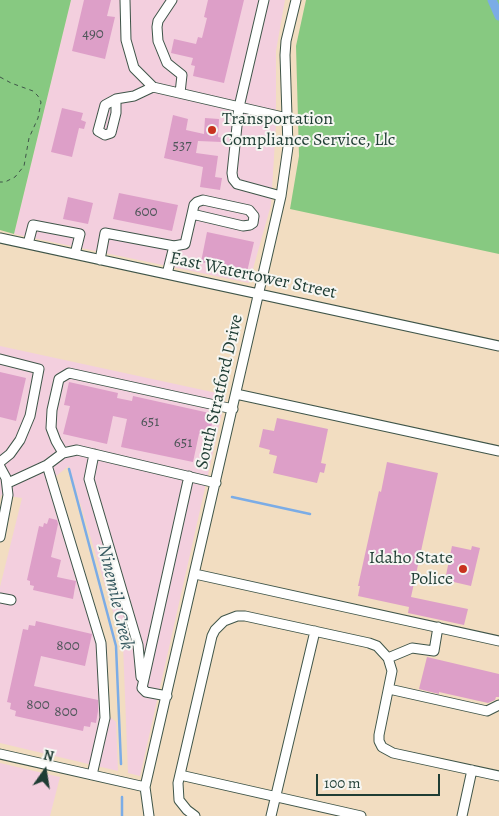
<!DOCTYPE html>
<style>
body{margin:0}
#map{position:relative;width:499px;height:816px;overflow:hidden;background:#f2ddc1;font-family:Alegreya,serif}
canvas{display:block}
.north{position:absolute;left:20px;top:746px;width:50px;height:50px;-webkit-text-stroke:4px #f6f6f2;paint-order:stroke;rotate:13deg;font-size:14px;font-weight:700;line-height:20px;text-align:center;color:#1f3d34}
.north::after{content:'';display:block;margin:auto;width:18px;height:22px;background:#1f3d34;clip-path:polygon(50% 0,100% 100%,50% 72%,0 100%)}
.scale{position:absolute;left:316px;top:774px;width:124px;height:22px;box-sizing:border-box;border:2px solid #1f3d34;border-top:0;padding-left:6px;font-size:15px;line-height:18px;white-space:nowrap;color:#1f3d34;-webkit-text-stroke:4px #f6f6f2;paint-order:stroke}
</style>
<div id="map">
<canvas width="499" height="816"></canvas>
<div class="north">N</div>
<div class="scale">100 m</div>
</div>
<script>
const c = document.querySelector('canvas').getContext('2d');
c.lineJoin = 'round';
function fill(path, color) { c.fillStyle = color; c.fill(path, 'evenodd'); }
const poly = rows => new Path2D(rows.map(r => 'M' + r).join(''));
function stroke(path, color, width, dash) { c.strokeStyle = color; c.lineWidth = width; c.lineCap = dash ? 'butt' : 'round'; c.setLineDash(dash || []); c.stroke(path); }
function drawText(font, color, halo, rows, align = 'center') {
  c.font = font + ' Alegreya,serif'; c.lineWidth = 4; c.setLineDash([]); c.textBaseline = 'middle'; c.strokeStyle = halo; c.fillStyle = color; for (const [text, x, y, turn = 0] of rows) {
    c.save(); c.translate(x, y); c.rotate((+turn || 0) * Math.PI / 180); c.textAlign = isNaN(turn) ? turn : align; if (halo) c.strokeText(text, 0, 0); c.fillText(text, 0, 0); c.restore();
  }
}
fill(poly([
 [71,0,285,0,276,51,276,125,271,205,249,283,14,234],
 [0,346,226,395,140,776,128,773,123,645,69,466,56,476,107,646,109,716,116,722,118,771,0,743,0,587,22,498,1,495,0,499],
 [0,763,60,777,50,816,0,816]
]), '#f3cfde');
fill(poly([
 [0,0,71,0,14,234,0,230],
 [306,0,499,0,499,254,290,209,299,156,296,46]
]), '#87c981');
stroke(poly([
 [69,469,116,646,121,764],
 [232,497,310,514],
 [122,797,122,816]
]), '#7bace6', 2.5);
stroke(poly([
 [492,0,499,16]
]), '#7bace6', 9);
fill(poly([
 [84,0,111,0,107,16,115,17,105,59,72,51],
 [208,0,244,0,224,83,193,76,195,66,191,65,193,58,171,53,174,39,196,44,198,37,202,38,207,18,204,17],
 [62,108,83,113,81,120,86,122,84,129,79,128,72,157,51,152],
 [173,115,188,119,186,130,204,134,205,118,219,119,218,137,222,138,222,142,198,141,196,153,218,156,215,177,222,178,220,190,200,187,203,167,164,158],
 [119,193,178,205,172,231,113,219],
 [68,197,93,203,88,224,63,219],
 [207,232,254,242,247,272,201,262],
 [0,372,26,378,16,421,0,417],
 [69,382,118,393,117,398,132,401,133,396,214,414,209,437,199,434,193,462,121,447,127,419,113,416,107,444,63,434,70,406,64,405],
 [277,418,328,429,321,463,326,464,324,473,320,472,317,483,273,473,277,456,269,454,270,450,259,447,263,429,274,431],
 [387,462,438,473,411,597,468,609,464,625,408,613,409,607,358,596,360,586,358,586,379,491,381,492],
 [49,518,57,520,58,524,51,557,61,560,57,577,76,581,73,599,33,590,34,586,30,585,30,581,27,580,39,526,43,527,44,523,47,524],
 [452,546,471,550,472,546,480,548,471,586,445,580],
 [36,621,92,634,85,666,41,656,34,686,98,700,98,711,96,723,91,722,90,727,84,726,83,731,15,716,16,711,10,709,11,703,7,702,23,629,28,630,29,625,35,626],
 [427,657,499,674,499,697,496,697,495,700,488,703,439,692,439,694,419,689]
]), '#dd9fc8');
const minor = poly([
 [125,0,126,40,134,68,153,87],
 [172,0,158,21,157,27,158,41,167,63,182,75,180,93],
 [264,0,239,107,232,173,233,179,237,184,281,196],
 [153,87,287,118],
 [116,99,116,113,111,133,105,135,98,131,105,105,116,99,134,96,153,87],
 [0,238,499,346],
 [28,244,33,225,80,234,75,254],
 [174,246,185,244,192,214,194,205,197,202,203,200,249,210,254,216,253,223,250,225,243,226,192,214],
 [100,260,105,233,174,246,167,274],
 [0,359,39,369,30,416,20,440,10,454,0,462],
 [236,394,499,451],
 [63,453,56,441,51,428,52,410,59,379,69,373,233,409],
 [94,454,89,479,138,645,141,677],
 [47,465,63,453,77,450,216,483],
 [0,467,6,478,8,495,0,537],
 [8,483,47,465,101,643,105,718,92,775],
 [195,574,499,641],
 [0,598,11,600],
 [388,658,412,648,434,651,438,627],
 [389,689,487,711,499,705],
 [167,696,146,692,142,688,189,476],
 [0,754,145,787],
 [180,775,361,816],
 [149,816,145,787,281,196,288,147,285,55,286,41,296,0],
 [195,816,187,810,179,800,178,783,212,636,215,630,224,621,237,616,245,616,369,643,377,646,388,658,392,671,379,735,379,741,382,747,393,753,499,776],
 [271,816,315,631],
 [462,816,472,770]
]);
stroke(minor, '#3f5549', 11);
stroke(poly([
 [0,77,11,83,33,91,38,96,41,102,38,118,29,138,24,166,15,177,5,182,0,182]
]), '#3f5549', 1, [4, 4]);
stroke(minor, '#fff', 9);
for (const [x, y, r, color] of [
 [212,130,5,"#c8321e"],
 [463,569,5,"#c8321e"]
]) { const dot = new Path2D(); dot.arc(x, y, r, 0, 2 * Math.PI); c.fillStyle = color; c.fill(dot); stroke(dot, '#f6f6f2', 2); }
drawText('15px', '#4e5659', null, [
 ["490",93,34],
 ["537",182,146],
 ["600",146,212],
 ["651",150,422],
 ["651",183,443],
 ["800",68,646],
 ["800",38,705],
 ["800",66,712]
]);
drawText('18px', '#1f3d34', '#f6f6f2', [
 ["Transportation",222,120],
 ["Compliance Service, Llc",222,141],
 ["Idaho State",453,559,"right"],
 ["Police",453,580,"right"]
], 'left');
drawText('18px', '#1f3d34', '#f6f6f2', [
 ["East Watertower Street",253,276,12],
 ["South Stratford Drive",220,392,-77]
]);
drawText('italic 19px', '#365960', '#f6f6f2', [
 ["Ninemile Creek",115,597,77]
]);
</script>
